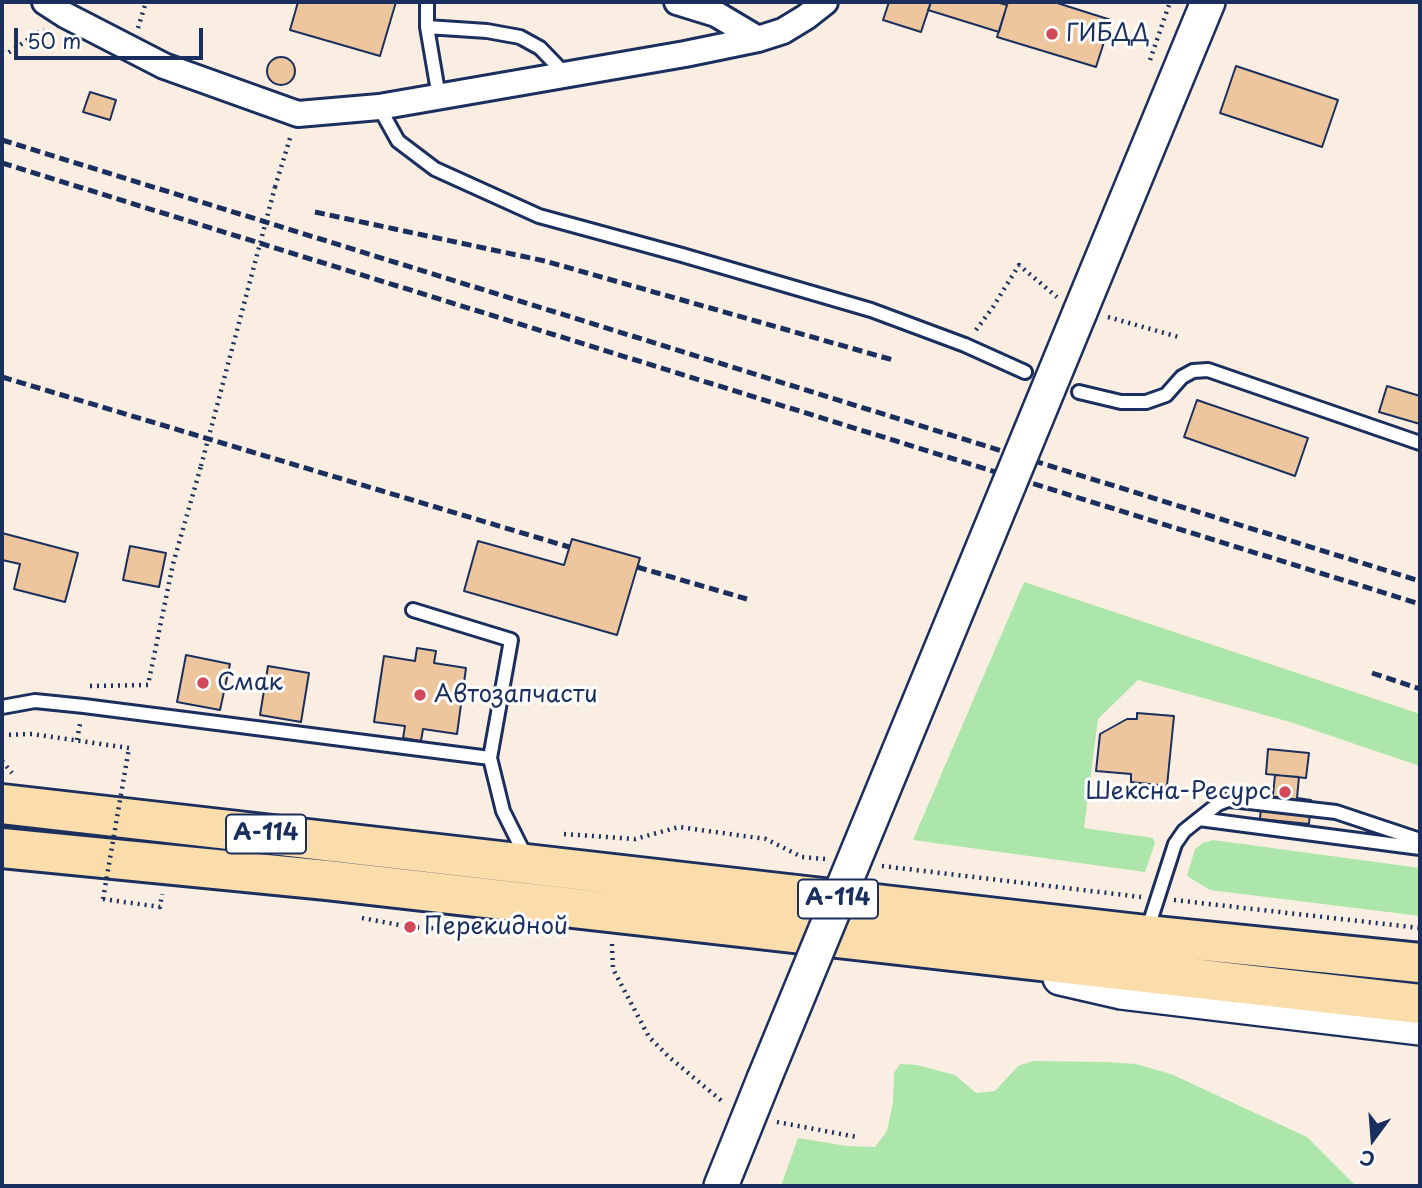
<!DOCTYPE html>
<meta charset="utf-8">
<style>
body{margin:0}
#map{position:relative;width:1422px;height:1188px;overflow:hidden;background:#faeee2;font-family:"Playpen Sans",sans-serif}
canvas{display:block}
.frame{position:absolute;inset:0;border:4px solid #1b2f5e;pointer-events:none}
.north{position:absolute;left:1338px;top:1104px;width:70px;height:70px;-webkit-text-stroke:5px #fff;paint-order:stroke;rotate:196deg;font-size:19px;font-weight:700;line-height:28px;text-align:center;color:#1b2f5e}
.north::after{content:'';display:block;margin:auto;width:24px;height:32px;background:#1b2f5e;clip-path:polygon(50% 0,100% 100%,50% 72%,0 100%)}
.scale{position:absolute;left:14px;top:28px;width:189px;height:32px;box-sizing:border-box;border:4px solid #1b2f5e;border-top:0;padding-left:9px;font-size:21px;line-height:24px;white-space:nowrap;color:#1b2f5e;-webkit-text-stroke:5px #fff;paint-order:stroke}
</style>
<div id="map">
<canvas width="1422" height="1188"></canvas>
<div class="frame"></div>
<div class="north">С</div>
<div class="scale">50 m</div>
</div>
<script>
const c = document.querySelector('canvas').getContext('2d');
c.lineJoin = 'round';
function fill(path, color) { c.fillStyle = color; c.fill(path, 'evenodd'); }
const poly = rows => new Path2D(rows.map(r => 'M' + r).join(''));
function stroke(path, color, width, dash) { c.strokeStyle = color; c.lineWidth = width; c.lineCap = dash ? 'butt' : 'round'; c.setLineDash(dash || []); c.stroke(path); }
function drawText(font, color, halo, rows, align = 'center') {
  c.font = font + ' "Playpen Sans",sans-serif'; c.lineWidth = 6; c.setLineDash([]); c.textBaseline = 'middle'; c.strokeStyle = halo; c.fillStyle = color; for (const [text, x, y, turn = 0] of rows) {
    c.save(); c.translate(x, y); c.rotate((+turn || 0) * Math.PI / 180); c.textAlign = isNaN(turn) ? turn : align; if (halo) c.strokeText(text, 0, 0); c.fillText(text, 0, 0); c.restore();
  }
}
fill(poly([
 [1024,582,1420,714,1420,766,1290,722,1138,680,1098,719,1084,828,1153,838,1155,843,1145,872,913,840],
 [2,822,81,832,83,835,80,839,2,832],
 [1213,840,1420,868,1420,916,1210,890,1187,876,1195,849,1203,843],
 [1033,1061,1106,1062,1136,1064,1171,1074,1307,1137,1356,1186,781,1186,798,1138,847,1146,875,1147,887,1131,893,1102,894,1073,900,1064,917,1065,955,1075,976,1093,995,1091,1018,1066]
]), '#ade6ab');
const building = poly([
 [298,2,396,2,380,56,290,30,298,2],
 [889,2,931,2,921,32,883,20,889,2],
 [931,2,996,2,1007,5,999,32,928,10,931,2],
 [1008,2,1054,2,1111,20,1096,67,997,37,1008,2],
 '267 71a14 14 0 1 1 28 0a14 14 0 1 1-28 0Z',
 [1236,66,1338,100,1322,147,1220,113,1236,66],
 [90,92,116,100,110,120,83,112,90,92],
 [1387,386,1420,396,1420,424,1379,412,1387,386],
 [1197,400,1308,438,1295,476,1184,437,1197,400],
 [2,533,78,553,65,602,14,589,20,564,2,560,2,533],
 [572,539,640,558,617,635,464,591,478,541,564,565,572,539],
 [130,546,166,553,159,587,123,580,130,546],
 [417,648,436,651,434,663,466,668,457,734,423,729,421,741,403,738,405,726,374,722,384,656,415,661,417,648],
 [186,655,230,664,220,710,177,702,186,655],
 [268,666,309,673,301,722,260,715,268,666],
 [1137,713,1174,716,1167,786,1131,782,1131,774,1096,771,1100,734,1127,719,1137,719,1137,713],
 [1268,749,1309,753,1306,778,1266,774,1268,749],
 [1275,775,1299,777,1297,798,1311,800,1309,824,1260,819,1262,794,1273,795,1275,775]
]);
fill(building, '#edc69d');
stroke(building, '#1b2f5e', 2);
const lane = poly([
 [427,2,427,27,487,31,520,37,540,48,566,75],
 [427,27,439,97],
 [379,107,398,141,435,169,539,216,682,255,871,310,965,345,1025,372],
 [1079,392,1121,402,1146,402,1166,395,1182,377,1193,371,1208,370,1420,443],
 [413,610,511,640,490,758,503,811,526,857],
 [2,707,35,701,84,706,490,758],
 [1199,819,1218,804,1228,800,1240,801,1336,812,1420,840],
 [1147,931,1175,844,1184,831,1199,819,1420,848]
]);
const street = poly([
 [45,2,65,15,164,66,298,114,379,107,685,54,758,39,783,31,806,17,825,2],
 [677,2,716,14,758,39]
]);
const secondary = poly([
 [1080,312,1208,2],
 [1060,978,1121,992,1420,1028],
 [721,1186,764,1079]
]);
const highway = poly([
 [2,804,1146,935,1420,963],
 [2,848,327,880,1420,1004]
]);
stroke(lane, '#1b2f5e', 18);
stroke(street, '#1b2f5e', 30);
stroke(secondary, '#1b2f5e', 38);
stroke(highway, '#1b2f5e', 44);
stroke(poly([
 [138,28,146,2],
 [2,52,8,53,44,29],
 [1150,60,1170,2],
 [275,187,291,135],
 [1108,317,1182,338],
 [976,330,993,307,1019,265,1057,297],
 [90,686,148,685,173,564,201,466],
 [2,735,32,734,129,748],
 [77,740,80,724],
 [2,761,12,773],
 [564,834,635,839,679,827,766,839,802,857,825,859],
 [882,866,1141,897],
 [103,899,160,907,162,894],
 [1174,900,1420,928],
 [362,918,410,927,468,930],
 [612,944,613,969,649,1037,669,1057,723,1102],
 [777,1122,857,1137]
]), '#1b2f5e', 4.5, [2, 5]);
stroke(lane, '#fff', 12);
stroke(street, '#fff', 24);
stroke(secondary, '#fff', 33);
stroke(highway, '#faddab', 38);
stroke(poly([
 [2,140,1420,581],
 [2,163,1420,604],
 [315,212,545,261,893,360],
 [2,377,569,547],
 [637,567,747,599],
 [1372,673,1420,689]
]), '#1b2f5e', 5, [10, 5]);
const secondaryBridge = poly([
 [764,1079,1080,312]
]);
stroke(secondaryBridge, '#1b2f5e', 38, []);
stroke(poly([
 [201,466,275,187],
 [103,899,129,748]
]), '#1b2f5e', 4.5, [2, 5]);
stroke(secondaryBridge, '#fff', 33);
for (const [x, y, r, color] of [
 [1052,34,7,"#d1495b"],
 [203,683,7,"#d1495b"],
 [420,695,7,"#d1495b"],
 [1285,792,7,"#d1495b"],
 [410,927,7,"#d1495b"]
]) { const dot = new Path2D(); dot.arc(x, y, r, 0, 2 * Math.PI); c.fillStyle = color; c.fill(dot); stroke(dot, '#fff', 2.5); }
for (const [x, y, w] of [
 [266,834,80],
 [838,899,80]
]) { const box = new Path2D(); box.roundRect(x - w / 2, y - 19.5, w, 39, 5); c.fillStyle = '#fff'; c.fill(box); stroke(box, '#1b2f5e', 2); }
drawText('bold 23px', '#1b2f5e', null, [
 ["А-114",266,834],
 ["А-114",838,899]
]);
drawText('24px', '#1b2f5e', '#fff', [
 ["ГИБДД",1066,34],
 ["Смак",217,683],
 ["Автозапчасти",434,695],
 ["Шексна-Ресурс",1271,792,"right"],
 ["Перекидной",424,927]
], 'left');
</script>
